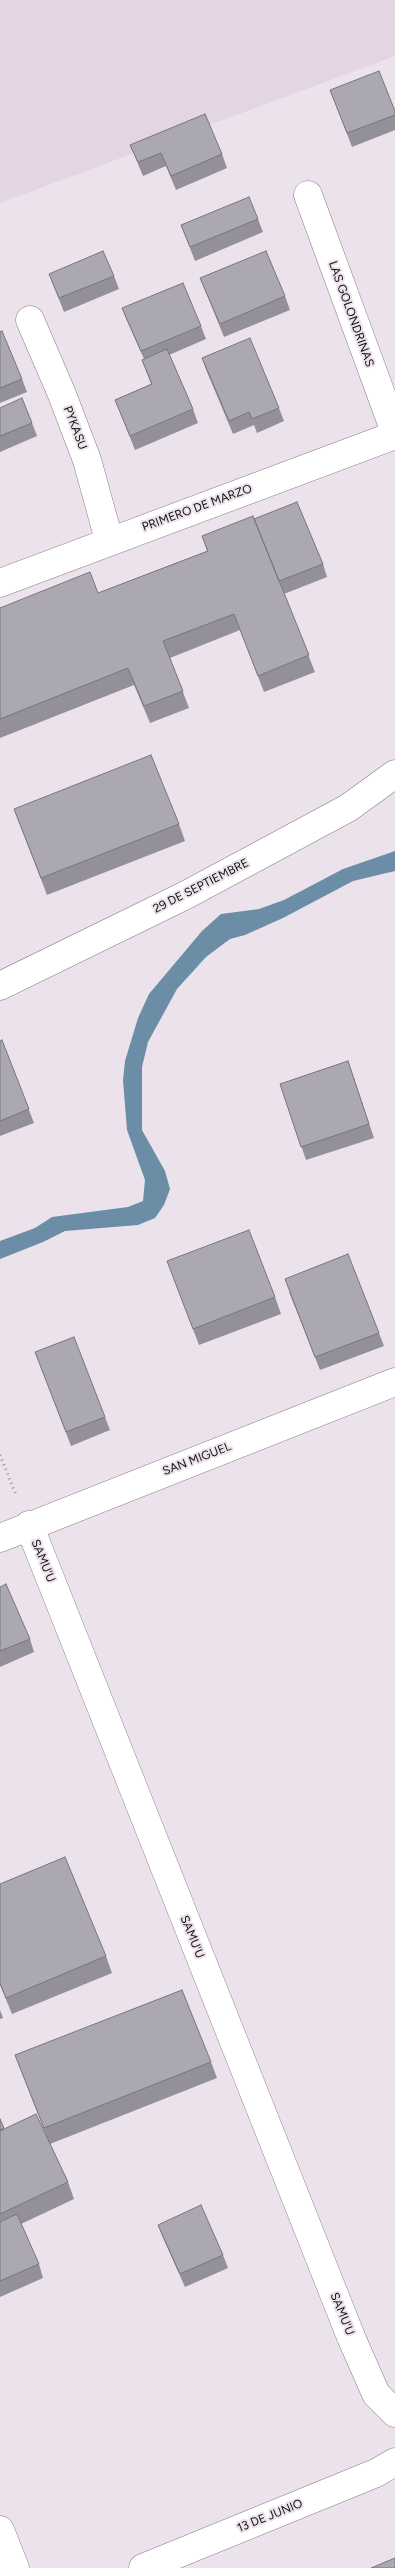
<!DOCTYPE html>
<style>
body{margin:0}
canvas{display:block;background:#ece2eb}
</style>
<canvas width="395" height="2568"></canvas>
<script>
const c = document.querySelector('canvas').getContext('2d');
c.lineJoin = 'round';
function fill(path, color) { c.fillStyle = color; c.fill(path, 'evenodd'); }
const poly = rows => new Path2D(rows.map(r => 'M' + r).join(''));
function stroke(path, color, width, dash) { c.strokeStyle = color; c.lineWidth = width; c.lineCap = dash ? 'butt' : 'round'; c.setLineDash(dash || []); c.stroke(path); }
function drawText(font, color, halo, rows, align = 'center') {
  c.font = font + ' Figtree,sans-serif'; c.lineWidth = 4; c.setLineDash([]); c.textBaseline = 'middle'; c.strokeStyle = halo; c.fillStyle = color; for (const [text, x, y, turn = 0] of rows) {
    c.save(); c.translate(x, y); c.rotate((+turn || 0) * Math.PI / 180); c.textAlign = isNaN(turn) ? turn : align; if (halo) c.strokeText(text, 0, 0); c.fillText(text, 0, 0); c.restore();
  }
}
fill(poly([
 [0,0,395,0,395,56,0,203]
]), '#e4d5e3');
fill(poly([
 [395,851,395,871,353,881,283,918,245,935,230,939,206,957,177,989,148,1042,142,1067,142,1130,165,1171,170,1189,164,1205,155,1218,138,1225,65,1231,43,1242,0,1259,0,1241,35,1228,52,1217,128,1207,143,1201,145,1180,127,1130,123,1080,125,1061,138,1018,149,994,202,931,221,914,259,909,284,900,343,869]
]), '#6c8da6');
const minor = poly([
 [308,195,395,432],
 [30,320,61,392,87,460,109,540],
 [0,583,395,435],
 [0,986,186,895,348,808,395,774],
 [29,1525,351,2337,376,2394,395,2413],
 [0,1538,395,1382],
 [0,2530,15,2568],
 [143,2568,376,2473,395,2462]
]);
stroke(minor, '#867e85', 29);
stroke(poly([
 [0,1455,16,1495]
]), '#999299', 3, [1, 4]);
stroke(minor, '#fff', 28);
fill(poly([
 [330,90,395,111,395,130,352,147],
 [130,145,222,154,227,168,176,190,166,166,143,176],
 [258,219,263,232,195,261,181,225],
 [49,274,114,276,119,289,64,312],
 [200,278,285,296,290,310,224,337],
 [122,308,201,326,206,339,169,355,193,409,198,423,135,450,115,400,151,384,142,360,144,359,127,321],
 [0,332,22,379,27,392,0,403],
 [202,358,279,408,284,421,257,433,254,425,233,434,207,372],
 [0,408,32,423,37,436,0,452],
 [254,519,323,564,327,577,284,594,315,672,264,692,240,630,170,658,189,708,150,723,134,685,0,738,0,608,98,593,207,551,202,536],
 [14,809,179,824,185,841,47,895],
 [2,1040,34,1123,0,1136,0,1041],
 [348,1061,374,1138,306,1160,280,1084],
 [173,1277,275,1297,281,1314,199,1345],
 [289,1292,379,1333,384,1346,320,1370],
 [40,1365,105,1417,110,1430,71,1446],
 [0,1587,30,1639,34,1652,0,1667],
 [0,1884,106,1956,112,1973,12,2014,0,1985],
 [0,2010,3,2018,0,2019],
 [15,2055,211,2062,217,2078,50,2144,68,2182,74,2199,21,2224,39,2264,43,2278,0,2297,0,2119,4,2129,48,2140],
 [158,2225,223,2255,228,2268,185,2287,163,2238]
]), '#939099');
const building = poly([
 [379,71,395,111,395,115,347,133,330,90,379,71],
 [205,114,222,154,171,176,161,153,138,162,130,145,205,114],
 [249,197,258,219,190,247,181,225,249,197],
 [103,251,114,276,59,298,49,274,103,251],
 [266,251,285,296,220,324,200,278,266,251],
 [183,283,201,326,141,351,122,308,183,283],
 [2,331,22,379,0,388,0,332,2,331],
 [250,338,279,408,252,419,249,412,229,421,202,358,250,338],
 [167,349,193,409,130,436,115,400,152,384,142,360,167,349],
 [22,398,32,423,0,436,0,408,22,398],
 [297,502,323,564,279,581,254,519,297,502],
 [253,516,309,655,258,676,234,614,163,641,183,691,144,706,128,668,0,719,0,608,90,572,98,593,208,551,202,536,253,516],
 [151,755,179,824,41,878,14,809,151,755],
 [2,1040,29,1109,0,1121,0,1041,2,1040],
 [348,1061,369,1124,301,1147,280,1084,348,1061],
 [249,1230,275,1297,193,1329,167,1261,249,1230],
 [348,1254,379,1333,315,1357,285,1279,348,1254],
 [74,1337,105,1417,66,1432,35,1352,74,1337],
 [6,1584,30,1639,0,1651,0,1587,6,1584],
 [65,1857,106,1956,6,1998,0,1983,0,1884,65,1857],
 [182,1990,211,2062,44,2128,15,2055,182,1990],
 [36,2114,68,2182,0,2214,0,2131,36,2114],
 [0,2119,4,2128,0,2130,0,2119],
 [201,2205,223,2255,180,2274,158,2225,201,2205],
 [17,2214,39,2264,0,2281,0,2222,17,2214],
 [395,2558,395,2568,371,2568,395,2558]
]);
fill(building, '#aba8b2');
stroke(building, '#78767d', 1);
drawText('12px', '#120f12', '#ece2eb', [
 ["LAS GOLONDRINAS",351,314,70],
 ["PYKASU",75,428,69],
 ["PRIMERO DE MARZO",197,508,-20],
 ["29 DE SEPTIEMBRE",201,886,-27],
 ["SAN MIGUEL",197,1459,-21],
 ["SAMU'U",43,1561,68],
 ["SAMU'U",192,1937,68],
 ["SAMU'U",342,2314,68],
 ["13 DE JUNIO",270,2516,-22]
]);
</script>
